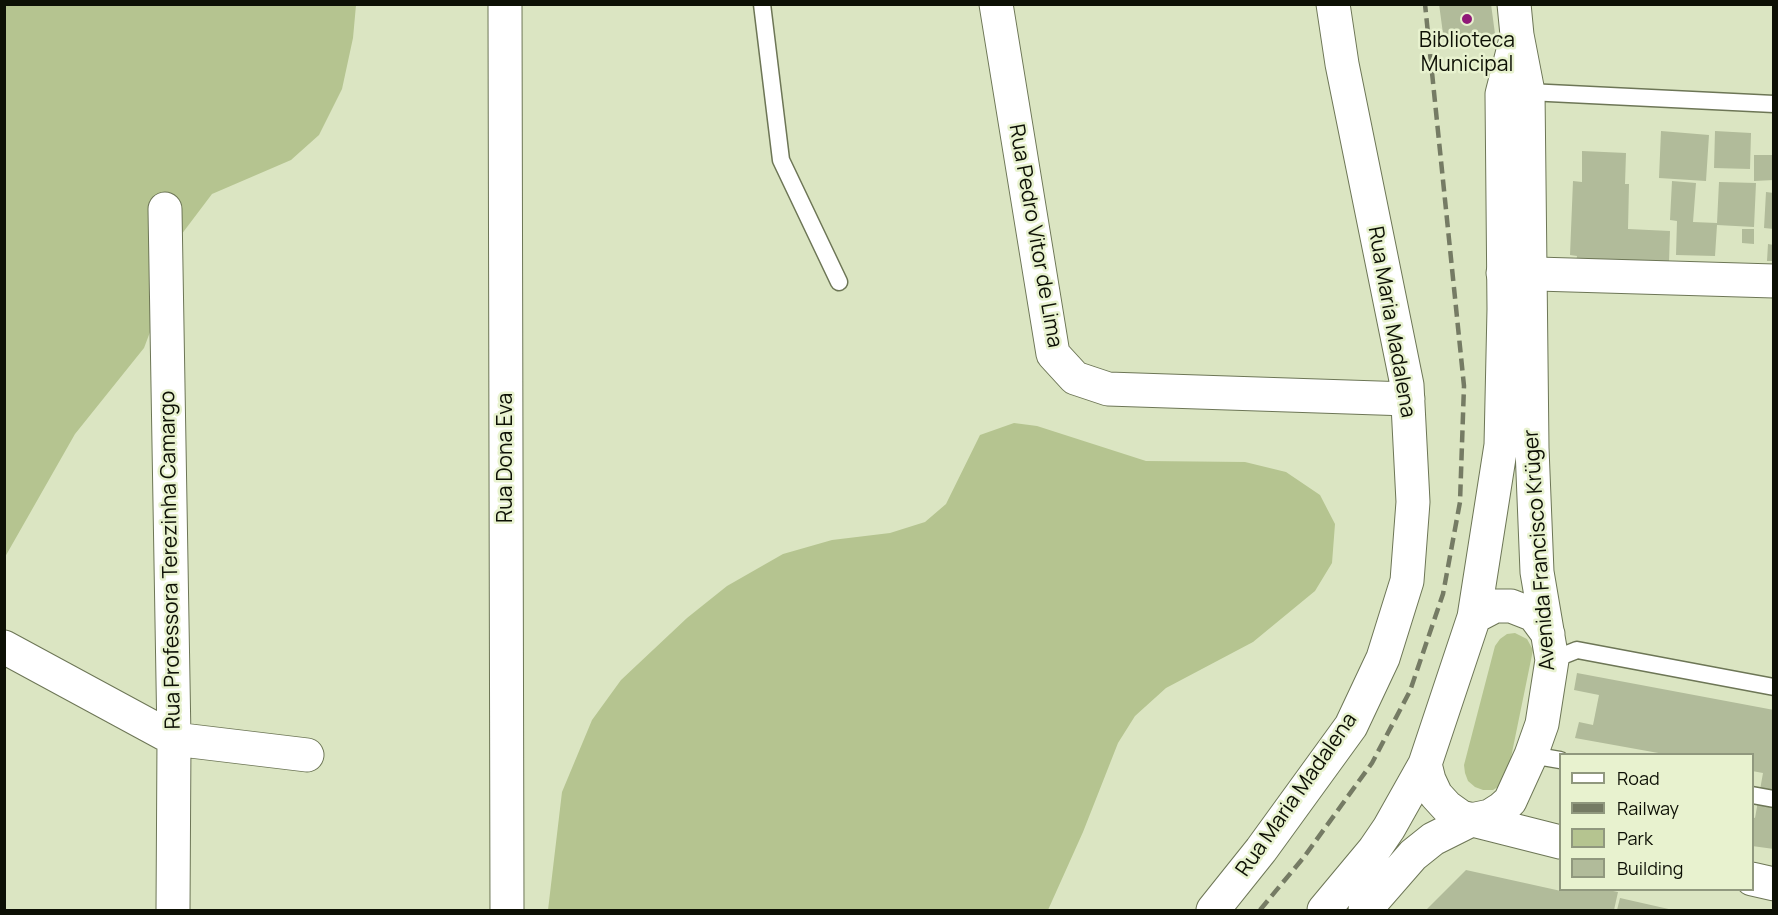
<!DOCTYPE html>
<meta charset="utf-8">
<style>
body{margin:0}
#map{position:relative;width:1778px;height:915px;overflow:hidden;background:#dbe5c2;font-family:Manrope,sans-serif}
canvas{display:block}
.frame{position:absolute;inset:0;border:6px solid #0d1005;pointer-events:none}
.legend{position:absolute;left:1559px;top:753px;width:195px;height:138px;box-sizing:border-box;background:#e8f2cf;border:2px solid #90987e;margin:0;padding:8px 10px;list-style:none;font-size:18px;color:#0d1005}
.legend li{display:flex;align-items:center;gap:12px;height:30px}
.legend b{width:30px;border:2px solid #90987e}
</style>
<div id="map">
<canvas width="1778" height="915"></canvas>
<div class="frame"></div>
<ul class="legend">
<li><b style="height:8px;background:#fff"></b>Road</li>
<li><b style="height:8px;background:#757b64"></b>Railway</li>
<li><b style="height:16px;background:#b5c490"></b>Park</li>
<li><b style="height:16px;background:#b1bb9a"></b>Building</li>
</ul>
</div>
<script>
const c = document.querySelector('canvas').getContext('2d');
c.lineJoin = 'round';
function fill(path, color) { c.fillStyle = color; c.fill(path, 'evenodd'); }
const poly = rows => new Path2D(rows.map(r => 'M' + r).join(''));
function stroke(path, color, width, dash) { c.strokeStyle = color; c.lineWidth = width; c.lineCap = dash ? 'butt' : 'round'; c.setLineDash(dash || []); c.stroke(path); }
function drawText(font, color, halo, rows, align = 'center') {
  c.font = font + ' Manrope,sans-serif'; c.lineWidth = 5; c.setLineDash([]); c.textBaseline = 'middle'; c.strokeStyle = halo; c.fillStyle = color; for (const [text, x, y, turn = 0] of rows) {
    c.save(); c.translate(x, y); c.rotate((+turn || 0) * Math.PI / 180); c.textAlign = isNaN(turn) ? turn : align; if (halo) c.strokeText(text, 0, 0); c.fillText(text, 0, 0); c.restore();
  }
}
fill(poly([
 [5,5,356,5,353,38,342,89,319,135,291,160,212,194,178,239,164,295,144,348,75,434,5,557],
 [1014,423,1037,426,1146,461,1245,462,1286,472,1320,495,1335,524,1332,563,1315,591,1253,642,1166,688,1135,716,1118,743,1083,832,1048,910,548,910,562,792,592,720,621,680,687,618,727,586,783,554,832,540,890,533,925,522,946,504,980,435],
 [1515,633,1527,639,1533,650,1507,777,1501,785,1493,790,1483,790,1475,787,1468,781,1465,773,1464,765,1495,646,1500,639,1507,634]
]), '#b5c490');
fill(poly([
 [1439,4,1491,4,1495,34,1444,41],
 [1661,131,1709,135,1706,181,1659,178],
 [1715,131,1751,133,1750,169,1714,168],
 [1582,151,1626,153,1625,184,1629,184,1628,229,1670,231,1669,262,1576,262,1577,256,1570,255,1573,181,1582,182],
 [1754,155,1774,155,1774,180,1754,181],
 [1672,181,1696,183,1693,222,1717,223,1719,182,1756,183,1754,227,1717,225,1715,256,1676,255,1677,221,1670,220],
 [1766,192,1774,193,1774,229,1764,228],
 [1742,229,1754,229,1754,244,1742,243],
 [1768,244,1774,245,1774,261,1767,261],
 [1577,673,1774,710,1774,849,1752,846,1752,817,1755,818,1763,773,1752,771,1752,754,1664,754,1575,738,1579,722,1593,725,1599,695,1574,690],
 [1466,870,1561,891,1561,890,1608,890,1618,892,1614,910,1426,910],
 [1620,898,1673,910,1617,910]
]), '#b1bb9a');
const service = poly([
 [762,4,781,160,839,282],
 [1528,92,1774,104],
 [1552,660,1577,650,1774,687],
 [1531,755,1560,760],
 [1752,795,1774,799]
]);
const minor = poly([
 [505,4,507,910],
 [996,4,1053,354,1075,378,1108,389,1408,399],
 [165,209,174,739,173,910],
 [1503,273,1774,281],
 [4,647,174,739,307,755],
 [1213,910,1261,850,1351,726,1383,658,1407,581,1413,502,1407,385,1342,64,1333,4]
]);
const secondary = poly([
 [1474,617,1495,606,1511,606,1534,615,1548,634],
 [1425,764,1429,780,1436,795,1447,807,1461,817,1560,842],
 [1752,879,1774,884],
 [1324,910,1374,850,1389,828,1425,764,1474,617,1501,445,1504,309,1502,94,1515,43],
 [1365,910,1413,855,1433,839,1471,820,1490,816,1501,809,1510,801,1531,755,1542,724,1552,660,1537,572,1532,448,1528,92,1517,35,1514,4]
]);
stroke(service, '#6d7656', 19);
stroke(minor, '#6d7656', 35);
stroke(secondary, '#6d7656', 35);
stroke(service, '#fff', 16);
stroke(minor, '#fff', 33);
stroke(secondary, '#fff', 33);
stroke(poly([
 [1260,910,1304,857,1372,763,1410,691,1443,594,1460,502,1464,386,1425,4]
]), '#757b64', 4.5, [12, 6]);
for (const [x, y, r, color] of [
 [1467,19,6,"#901978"]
]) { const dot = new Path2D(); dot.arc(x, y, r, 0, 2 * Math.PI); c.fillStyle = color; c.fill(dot); stroke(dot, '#e8f2cf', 2); }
drawText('21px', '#0d1005', '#e8f2cf', [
 ["Biblioteca",1467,41],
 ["Municipal",1467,65]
]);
drawText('21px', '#0d1005', '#e8f2cf', [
 ["Rua Pedro Vitor de Lima",1035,236,80],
 ["Rua Maria Madalena",1391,322,80],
 ["Rua Dona Eva",506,458,-90],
 ["Avenida Francisco Krüger",1540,550,-94],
 ["Rua Professora Terezinha Camargo",171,560,-91],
 ["Rua Maria Madalena",1297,795,-55]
]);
</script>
